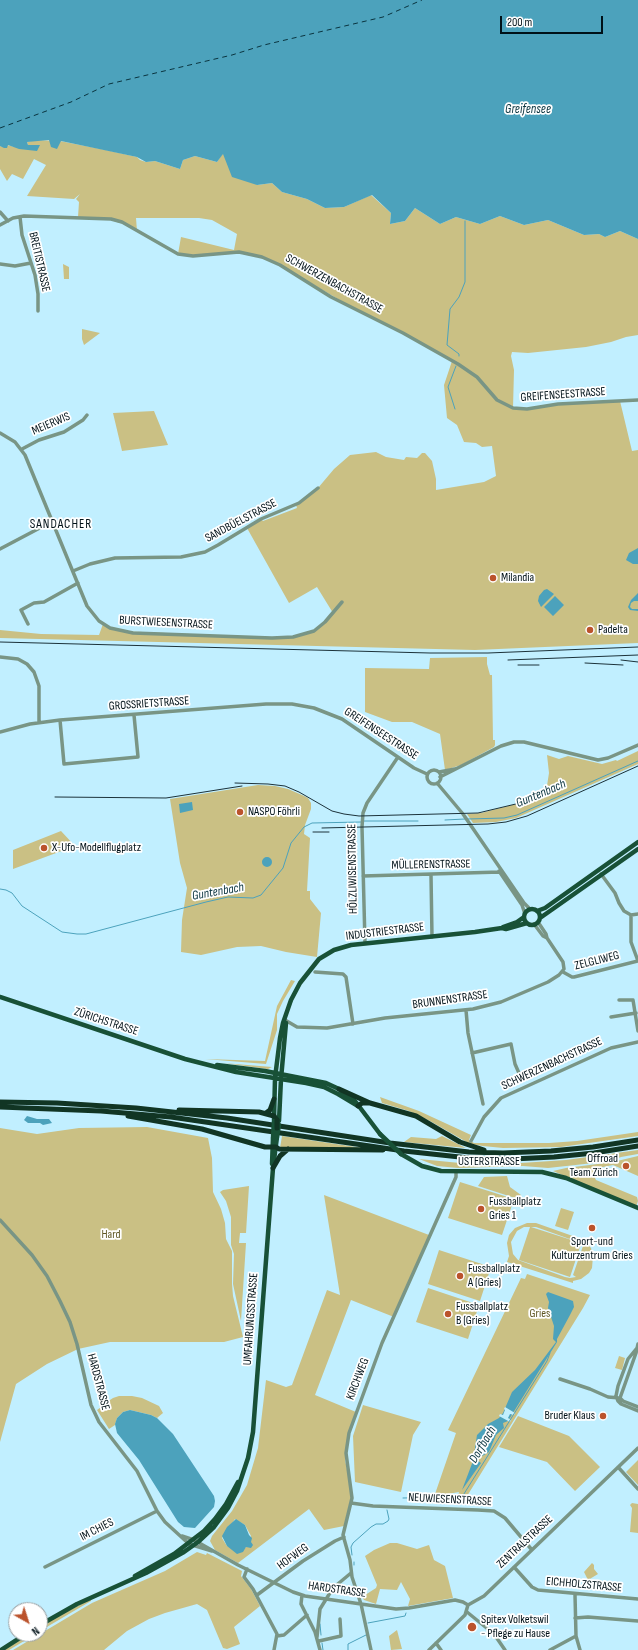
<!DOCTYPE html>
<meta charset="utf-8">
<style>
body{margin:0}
#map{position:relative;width:638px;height:1650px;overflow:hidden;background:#c1efff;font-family:"Sofia Sans Condensed",sans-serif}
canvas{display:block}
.north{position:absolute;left:8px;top:1602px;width:40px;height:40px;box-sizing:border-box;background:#fff;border:1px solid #99a0a3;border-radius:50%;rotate:141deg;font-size:11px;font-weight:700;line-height:16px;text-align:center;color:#001118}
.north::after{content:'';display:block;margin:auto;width:14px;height:18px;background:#bb532c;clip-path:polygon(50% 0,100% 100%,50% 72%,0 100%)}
.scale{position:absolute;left:500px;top:16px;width:103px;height:18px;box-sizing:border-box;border:2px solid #001118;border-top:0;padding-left:5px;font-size:12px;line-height:14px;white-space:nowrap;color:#001118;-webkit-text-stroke:3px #fff;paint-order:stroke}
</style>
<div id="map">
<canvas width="638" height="1650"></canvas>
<div class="north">N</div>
<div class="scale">200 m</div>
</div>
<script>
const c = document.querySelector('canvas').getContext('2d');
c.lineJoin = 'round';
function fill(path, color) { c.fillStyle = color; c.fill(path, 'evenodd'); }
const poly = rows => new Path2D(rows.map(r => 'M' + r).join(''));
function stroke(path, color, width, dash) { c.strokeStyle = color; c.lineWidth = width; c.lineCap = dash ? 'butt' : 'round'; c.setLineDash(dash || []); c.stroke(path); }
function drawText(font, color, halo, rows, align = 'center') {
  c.font = font + ' "Sofia Sans Condensed",sans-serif'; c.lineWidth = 3.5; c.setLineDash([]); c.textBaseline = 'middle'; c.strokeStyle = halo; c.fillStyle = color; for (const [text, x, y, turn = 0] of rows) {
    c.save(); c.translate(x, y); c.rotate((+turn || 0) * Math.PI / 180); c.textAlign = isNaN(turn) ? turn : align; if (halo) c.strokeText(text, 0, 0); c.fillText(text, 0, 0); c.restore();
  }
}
fill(poly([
 [36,140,60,141,106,150,137,157,140,160,146,162,155,161,180,169,183,160,195,156,217,162,223,153,257,185,272,183,282,192,307,199,325,208,344,207,371,195,391,213,390,224,405,221,415,208,440,224,456,217,480,224,500,216,524,225,548,220,584,235,599,234,605,237,620,231,638,239,638,335,626,337,611,342,586,347,528,353,512,352,511,356,514,370,513,408,527,409,558,404,620,401,632,451,638,450,638,643,475,650,0,638,0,630,41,634,99,635,103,624,119,631,284,638,314,631,333,613,317,587,289,603,247,528,261,519,263,521,297,508,296,505,318,488,334,469,350,455,376,452,386,457,404,460,406,457,417,458,422,453,425,453,432,461,436,479,436,490,484,482,496,476,492,446,482,447,476,443,464,442,457,425,447,418,444,385,452,361,403,333,355,309,280,265,244,252,193,256,178,254,181,237,234,250,237,234,212,220,199,218,136,218,137,231,129,226,105,218,78,217,79,202,76,199,80,194,74,199,27,196,46,165,34,159,23,179,12,174,7,181,0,169,0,146,4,147,7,145,15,147,28,145,27,142],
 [63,264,69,267,69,279,64,279],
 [82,329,100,333,84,345,82,339],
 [154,411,168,445,122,451,113,413],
 [487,657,487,664,490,675,492,675,493,740,495,740,495,745,494,747,461,765,445,770,440,734,412,722,392,722,365,712,365,668,429,669,430,658],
 [638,751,638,764,516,818,496,822,473,823,467,814,481,813,520,803,546,792,549,773,547,755,559,759,568,756,602,764,616,760,617,761],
 [258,785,275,786,288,789,302,795,308,798,311,803,311,809,305,825,304,834,310,838,307,891,310,891,310,899,321,913,317,957,286,952,261,946,237,947,201,955,181,952,182,920,187,888,180,863,170,799],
 [61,831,75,846,13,869,13,850],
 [291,980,295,981,283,1001,277,1014,277,1030,266,1064,205,1059,265,1061,277,1006],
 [223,1063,272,1067,268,1069],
 [380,1097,419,1111,471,1135,469,1140,474,1143,549,1143,577,1141,638,1132,638,1136,561,1147,503,1148,483,1146,470,1144,430,1121,409,1111,382,1103],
 [147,1127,208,1138,212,1158,213,1192,221,1209,225,1223,226,1239,232,1251,232,1284,233,1296,243,1337,224,1342,110,1342,78,1349,47,1364,16,1384,0,1442,0,1128,37,1134,79,1128],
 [282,1136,363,1148,280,1148],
 [442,1136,466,1148,404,1142,411,1137,436,1139],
 [638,1150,638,1154,621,1157,612,1161,548,1168,523,1166,458,1168,437,1166,419,1159,460,1163,521,1163,566,1160],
 [638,1156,638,1176,613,1165,598,1168,594,1176,596,1180,637,1197,638,1201,636,1207,553,1171,566,1168,613,1162],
 [507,1176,510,1187,521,1195,518,1199,478,1186,484,1177],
 [460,1182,514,1199,502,1235,448,1218],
 [249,1186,246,1233,240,1233,239,1243,246,1243,241,1321,233,1284,234,1254,231,1245,231,1217,226,1201,220,1192,223,1190],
 [324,1195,429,1235,394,1317,351,1300,315,1395,356,1412,352,1422,345,1460,352,1493,344,1526,324,1530,309,1509,238,1563,215,1550,210,1541,212,1536,232,1511,247,1485,258,1448,266,1380,286,1387,292,1385,327,1290,340,1295],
 [235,1519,245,1525,251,1536,251,1542,244,1549,227,1546,222,1538],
 [561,1208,574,1212,568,1230,555,1226],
 [527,1223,536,1223,584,1240,591,1248,593,1256,592,1268,589,1273,581,1279,573,1281,573,1283,507,1262,509,1256,507,1243,509,1235,515,1228],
 [524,1227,530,1227,519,1260,570,1277,581,1244,583,1244,585,1246,583,1246,573,1275,576,1277,570,1278,565,1277,518,1260,513,1254,511,1242,517,1231],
 [531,1227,536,1227,581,1243],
 [439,1250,491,1267,480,1301,428,1284],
 [527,1274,590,1295,583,1308,464,1501,457,1499,459,1492,442,1495,435,1494,456,1433,448,1430,521,1278,525,1279],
 [428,1288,479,1305,468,1339,416,1322],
 [619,1356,625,1358,622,1370,615,1368],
 [119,1396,132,1396,142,1398,159,1406,163,1413,157,1418,151,1415,130,1410,123,1412,117,1418,115,1425,109,1429,97,1410,104,1405,106,1406,108,1404,107,1402,113,1398],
 [363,1405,421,1422,413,1435,401,1492,355,1482,353,1436],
 [518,1416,569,1436,600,1467,575,1491,547,1462,499,1447],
 [638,1460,638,1485,626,1472],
 [632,1503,638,1504,638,1533,630,1532,632,1508,630,1505],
 [390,1543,397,1543,417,1549,429,1545,434,1560,445,1566,453,1598,408,1606,410,1599,401,1582,397,1590,380,1589,376,1604,364,1600,362,1597,376,1588,377,1585,365,1556,374,1550],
 [197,1552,206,1555,207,1553,242,1571,241,1576,251,1589,260,1606,234,1627,240,1644,227,1649,223,1648,207,1610,197,1604,165,1613,149,1619,127,1631,104,1650,13,1650,92,1603,165,1571],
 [592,1563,594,1565,594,1569,598,1574,588,1580,584,1572],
 [91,1599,91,1601,40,1631,40,1628,55,1618],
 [397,1630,402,1649,391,1650,389,1636],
 [30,1634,36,1634,9,1650,4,1650]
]), '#cac084');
fill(poly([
 [0,0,638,0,638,239,620,231,605,237,599,234,584,235,548,220,524,225,500,216,480,224,456,217,440,224,415,208,405,221,390,224,391,213,372,195,344,207,325,208,307,199,282,192,272,183,257,185,232,177,223,154,217,162,195,156,183,160,180,169,155,161,146,162,137,157,61,141,57,149,51,147,49,140,27,142,28,145,40,145,37,151,19,149,8,145,7,148,4,148,0,146],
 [638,548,638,564,633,564,626,560,629,553],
 [547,589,554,594,541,607,538,601,539,596,544,590],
 [638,593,638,601,634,601,631,603,630,607,632,609,638,609,638,611,630,610,628,607,631,600],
 [555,596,564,605,553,616,544,607],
 [192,802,193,810,180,813,179,804],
 '262 862a5 5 0 1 1 10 0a5 5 0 1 1-10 0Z',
 [27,1116,37,1119,49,1119,52,1123,43,1125,40,1123,28,1123,24,1120],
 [548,1292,573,1301,574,1307,570,1315,557,1339,557,1342,508,1421,503,1423,504,1428,496,1435,489,1452,479,1458,477,1460,481,1463,462,1490,473,1461,477,1435,488,1424,499,1418,503,1413,512,1392,535,1370,556,1342,553,1339,554,1326,548,1308,549,1302,546,1294],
 [130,1410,151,1415,157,1418,173,1434,214,1496,215,1501,214,1507,195,1528,184,1527,178,1522,139,1460,117,1433,115,1424,117,1418,123,1412],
 [236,1519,245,1525,249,1535,252,1538,251,1542,253,1545,251,1548,246,1547,243,1552,237,1554,227,1546,222,1536,227,1527]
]), '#4ca2bc');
fill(poly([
 [505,1407,515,1413,514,1415,510,1414,508,1418,511,1420,510,1422,499,1416,500,1414,503,1415,505,1410,504,1409]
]), '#c1efff');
stroke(poly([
 [459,356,459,354,447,345,450,309,459,297,465,282,465,221],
 [455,409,448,387,456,366],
 [468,819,504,818,517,815,638,761],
 [445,820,465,819],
 [364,821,418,821],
 [0,889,6,890,12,893,22,906,62,932,77,934,86,934,206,902,228,897,253,898,261,895,283,868,291,843,304,827,312,823,361,822],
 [403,1498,462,1497,547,1361,550,1353],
 [352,1555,351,1547,353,1543,371,1527,376,1524,383,1524,388,1521,389,1519,387,1510],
 [354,1562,354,1565],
 [368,1623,405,1616,406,1613],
 [320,1624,321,1635],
 [322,1643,323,1650],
 [348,1650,348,1644,366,1635]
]), '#4ca2bc', 1);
stroke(poly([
 [0,128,71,102,109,84,232,55,264,45,383,17,422,0]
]), '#0a343f', 1, [5, 4]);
stroke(poly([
 [0,212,8,221],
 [20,217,22,235,35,275,38,294,38,311],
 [0,225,13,218,24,216,111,219,122,222,178,254,193,256,239,252,262,257,280,265,331,297,403,333,458,364,477,377,497,400,513,408,527,409,558,404,638,400],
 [0,264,15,266,31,263],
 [0,433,15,442,25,455,87,606,99,621,110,628,133,633,272,638,293,637,314,631,325,622,342,602],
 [22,449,39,440,64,432,83,420,87,415],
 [0,549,53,521],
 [73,571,90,564,115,558,181,557,205,552,218,545,261,519,299,503,318,488],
 [28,624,21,610,34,603,44,602,78,583],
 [0,657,18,659,27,664,34,672,39,686,39,722],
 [60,720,64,764,138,757,134,715],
 [0,732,30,724,60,720,266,704,292,704,314,708,342,719,414,768,427,774],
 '427 777a7 7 0 1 1 14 0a7 7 0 1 1-14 0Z',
 [439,772,455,769],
 [440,777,501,746,514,742,524,742,598,760,608,758,638,745],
 [437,783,463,814,524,903,530,909],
 [499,871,522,905,525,914],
 [601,874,615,893,619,903,624,911,631,915,638,914],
 [431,875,432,937],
 [363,876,500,872],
 [631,915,631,942,638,961],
 [534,924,543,936,547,938],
 [365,943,362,827,363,813,367,803,398,757],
 [315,972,343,974,346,977,353,1024],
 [563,972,572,977,574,977,638,961],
 [619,1000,633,1000,638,1031],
 [466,1010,468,1033,483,1104],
 [611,1017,636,1013],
 [285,1020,297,1027,327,1028,385,1018,473,1009,501,1002,548,982,559,975,564,969,563,962,547,938,546,934,538,922],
 [472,1053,511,1044,515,1064,522,1080],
 [471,1141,484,1117,501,1098,611,1048,638,1042],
 [0,1220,32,1255,47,1276,60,1301,70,1322,77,1344,91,1405,99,1422,137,1471,157,1511,165,1522,189,1544,212,1551],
 [637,1348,628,1359,618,1386,616,1396,618,1401,621,1404,638,1411],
 [560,1379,590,1389,608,1397,620,1398,623,1401,638,1407],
 [620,1398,636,1353,638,1344],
 [618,1467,638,1489],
 [351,1503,373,1506,478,1510,494,1511,505,1518,532,1550],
 [182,1536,194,1540,238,1565,293,1592,305,1596,396,1609,409,1608,455,1600,463,1602,468,1605],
 [45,1567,157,1511],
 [514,1567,532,1587,538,1590,638,1599],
 [247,1569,244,1577,253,1589,277,1634,274,1650],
 [257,1595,303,1561,335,1541,344,1537],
 [302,1595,301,1604,315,1632,320,1650],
 [575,1595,576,1636,580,1650],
 [467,1612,494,1634,505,1650],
 [575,1618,588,1617,638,1621],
 [277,1636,284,1635,307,1615],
 [317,1637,320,1609,333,1588,351,1573],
 [319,1641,341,1636,340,1619],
 [436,1643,441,1650],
 [371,1650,361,1604,352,1577,350,1560,343,1535,352,1498,346,1453,349,1433,382,1343,456,1177,456,1172],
 [429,1650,465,1615,468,1605,484,1596,638,1448],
 [550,1650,576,1636]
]), '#799585', 3.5);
stroke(poly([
 '524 917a8 8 0 1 1 16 0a8 8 0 1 1-16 0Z',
 [537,911,545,908,638,842],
 [540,918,638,849],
 [503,927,517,922,524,917],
 [0,997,185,1059,236,1072,306,1083,324,1087,338,1094,358,1106],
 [217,1065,265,1071,326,1083,339,1089,355,1101,380,1134],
 [274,1120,275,1078,280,1038,283,1023,291,1000,300,983,319,959,334,950,351,945,475,932,502,928,506,929,527,923],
 [279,1121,281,1079,286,1023],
 [401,1154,422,1166,441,1171,542,1172,566,1178,638,1208],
 [272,1164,273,1138],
 [135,1576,174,1554,204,1531,215,1519,226,1504,238,1482],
 [40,1625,77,1604,146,1573,184,1552,198,1542,214,1527,228,1508,237,1491,248,1458,253,1432,273,1168,277,1137],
 [1,1650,26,1634]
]), '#185137', 4.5);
stroke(poly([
 [339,1089,370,1103,416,1116,460,1142,484,1150],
 [0,1102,57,1103,136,1108,227,1118,390,1143,469,1152,503,1153,551,1151,593,1147,638,1140],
 [358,1106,362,1103,369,1103],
 [0,1107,101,1111,171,1117,404,1151,469,1158,512,1159,554,1157,594,1153,638,1146],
 [179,1110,259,1112,274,1116,277,1120],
 [266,1113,270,1110,274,1099],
 [128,1116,202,1129,265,1147,276,1147,279,1149,383,1150],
 [273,1168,280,1156,288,1149]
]), '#113524', 5);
stroke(poly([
 [0,642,430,653,488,653,638,647],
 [508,660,638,655],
 [621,660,638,662],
 [585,663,623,665],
 [518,665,539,665],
 [235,783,268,784,285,786,299,792,332,811,344,814,359,816,478,813,520,803,553,790],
 [55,797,166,798,242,786],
 [322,828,488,824,506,822,527,816,638,766],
 [313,832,329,832]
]), '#1c323a', 1);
stroke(poly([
 [380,1134,401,1154],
 [277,1137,279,1125],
 [273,1138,274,1121]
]), '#185137', 4.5);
stroke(poly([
 [277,1120,277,1128]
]), '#113524', 5);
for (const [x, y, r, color] of [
 [493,578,4,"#bb532c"],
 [590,630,4,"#bb532c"],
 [240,812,4,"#bb532c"],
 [44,848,4,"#bb532c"],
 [626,1166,4,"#bb532c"],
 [481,1209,4,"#bb532c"],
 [592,1228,4,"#bb532c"],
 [460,1276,4,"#bb532c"],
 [448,1314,4,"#bb532c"],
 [603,1416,4,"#bb532c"],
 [472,1627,5,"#bb532c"]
]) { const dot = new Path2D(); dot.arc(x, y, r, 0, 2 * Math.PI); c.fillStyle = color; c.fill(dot); stroke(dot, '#fff', 1.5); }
drawText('12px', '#001118', '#fff', [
 ["BREITISTRASSE",39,262,77],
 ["SCHWERZENBACHSTRASSE",334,284,29],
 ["GREIFENSEESTRASSE",563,395,-4],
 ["MEIERWIS",51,424,-23],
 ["SANDBÜELSTRASSE",241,521,-28],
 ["BURSTWIESENSTRASSE",166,623,3],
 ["GROSSRIETSTRASSE",149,704,-4],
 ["GREIFENSEESTRASSE",381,734,33],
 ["MÜLLERENSTRASSE",431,865,-1],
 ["HÖLZLIWISENSTRASSE",353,869,-91],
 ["INDUSTRIESTRASSE",385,932,-7],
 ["ZELGLIWEG",597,961,-14],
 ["BRUNNENSTRASSE",450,1000,-8],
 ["ZÜRICHSTRASSE",106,1022,18],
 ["SCHWERZENBACHSTRASSE",552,1064,-25],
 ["USTERSTRASSE",489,1162],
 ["UMFAHRUNGSSTRASSE",251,1319,-86],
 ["KIRCHWEG",358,1379,-69],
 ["HARDSTRASSE",98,1382,75],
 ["NEUWIESENSTRASSE",450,1500,3],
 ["IM CHIES",97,1530,-27],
 ["ZENTRALSTRASSE",525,1542,-43],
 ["HOFWEG",293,1557,-36],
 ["EICHHOLZSTRASSE",584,1585,5],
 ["HARDSTRASSE",337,1590,8]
]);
drawText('12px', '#001118', '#fff', [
 ["Milandia",501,578],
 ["Padelta",598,630],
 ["NASPO Föhrli",248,812],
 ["X-Ufo-Modellflugplatz",52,848],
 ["Offroad",618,1159,"right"],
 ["Team Zürich",618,1173,"right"],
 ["Fussballplatz",489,1202],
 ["Gries 1",489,1216],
 ["Sport-und",592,1242,"center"],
 ["Kulturzentrum Gries",592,1256,"center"],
 ["Fussballplatz",468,1269],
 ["A (Gries)",468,1283],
 ["Fussballplatz",456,1307],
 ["B (Gries)",456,1321],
 ["Bruder Klaus",595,1416,"right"],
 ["Spitex Volketswil",481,1620],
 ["- Pflege zu Hause",481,1634]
], 'left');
drawText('12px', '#5f5622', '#fff', [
 ["Hard",111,1235],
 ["Gries",540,1314]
]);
drawText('italic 13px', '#0a343f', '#fff', [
 ["Greifensee",528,110],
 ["Guntenbach",541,794,-23],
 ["Guntenbach",218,892,-10],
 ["Dorfbach",483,1445,-59]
]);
c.letterSpacing = '1px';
drawText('13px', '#001118', '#fff', [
 ["SANDACHER",61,525]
]);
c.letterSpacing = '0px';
</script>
